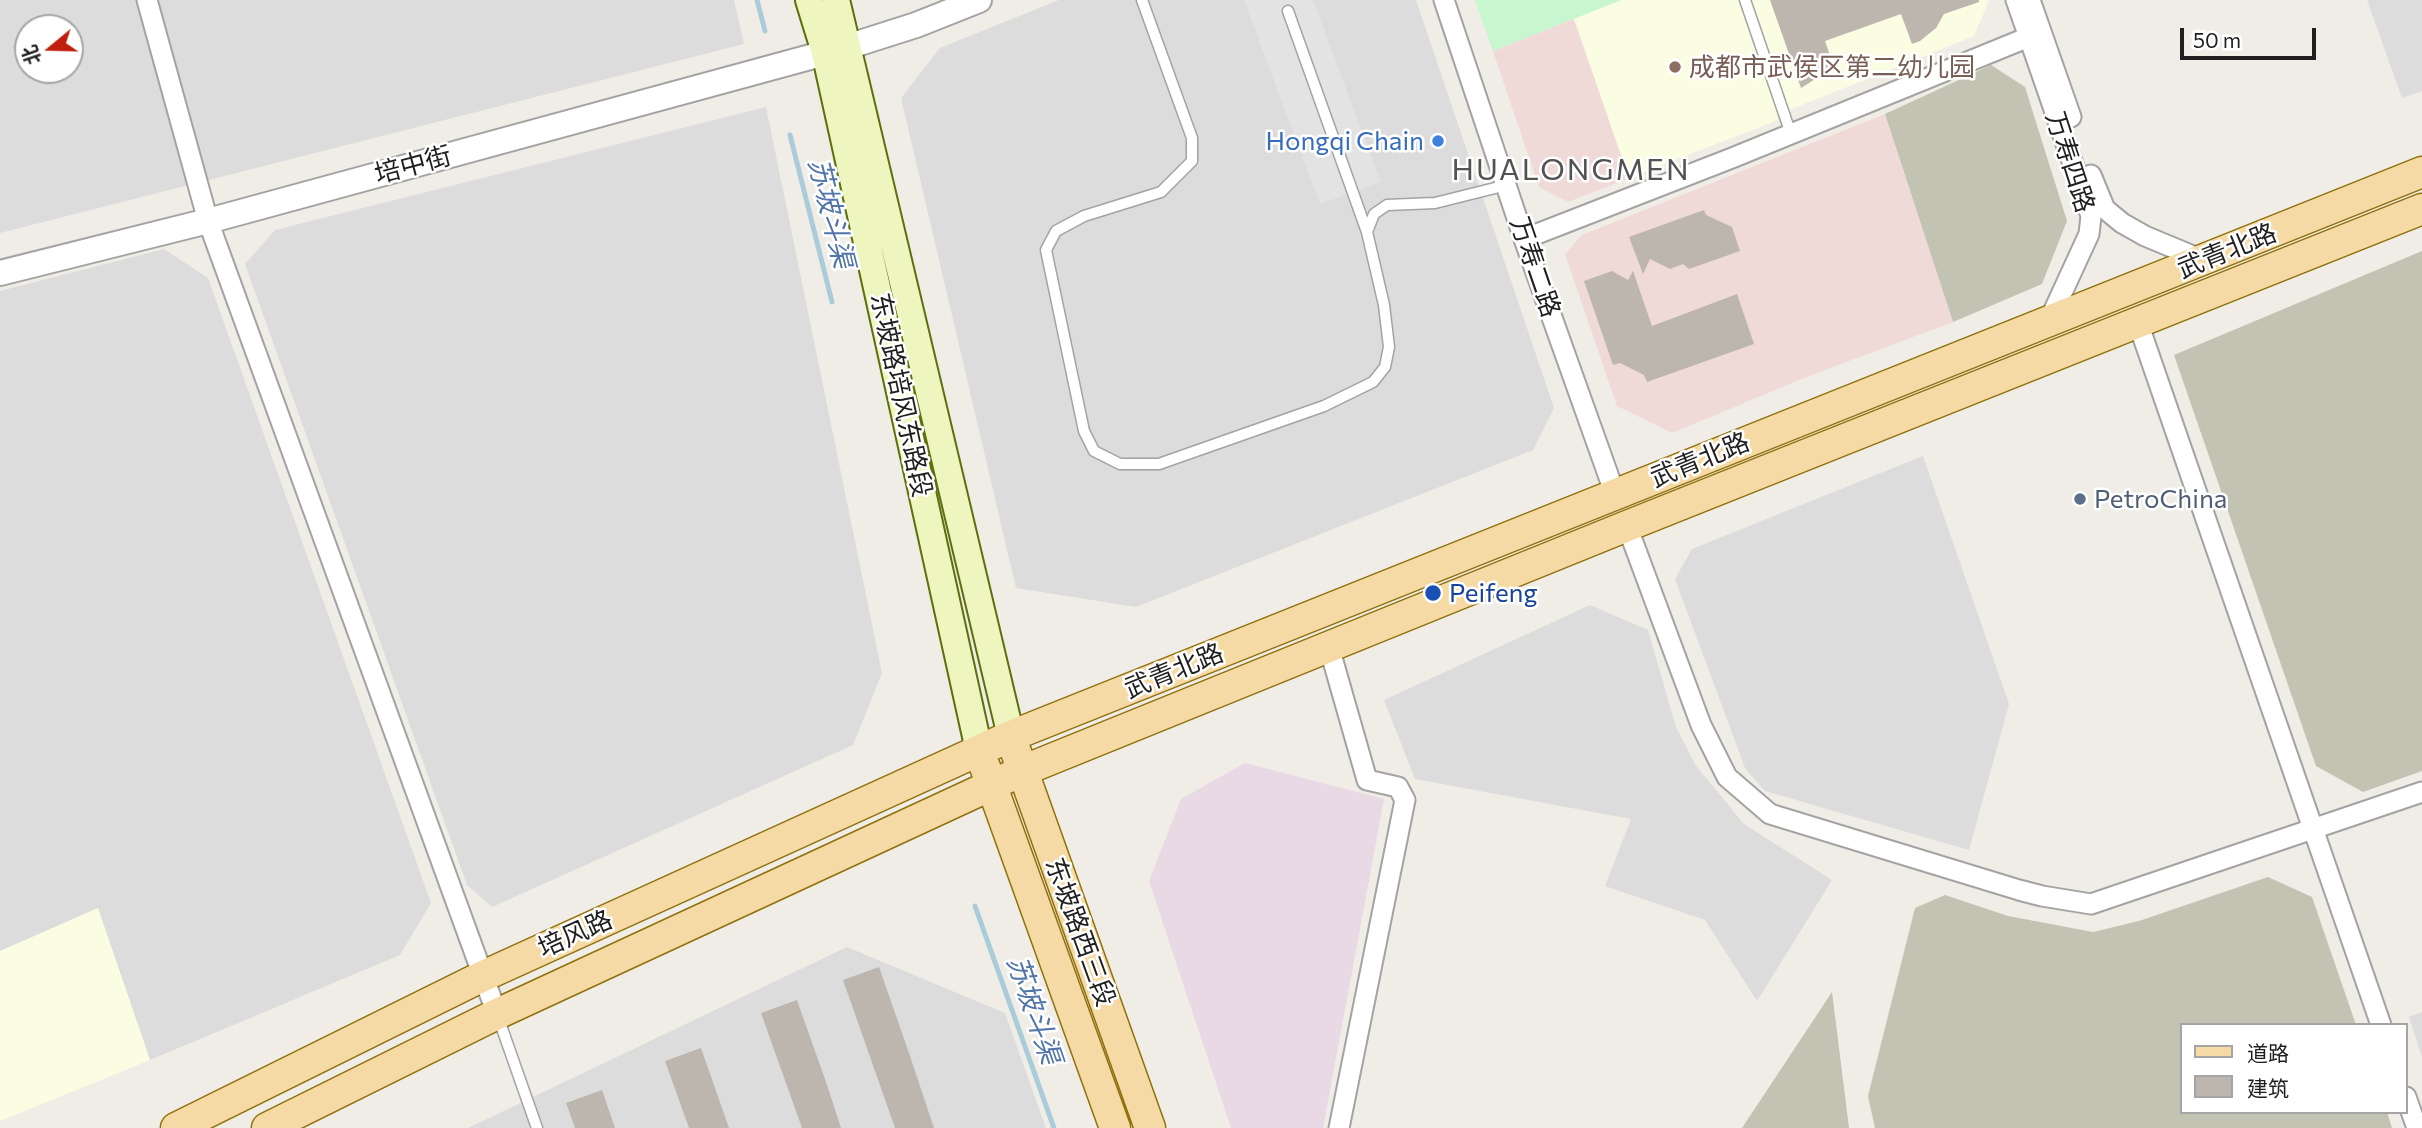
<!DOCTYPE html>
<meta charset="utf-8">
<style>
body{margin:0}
#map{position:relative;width:2422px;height:1128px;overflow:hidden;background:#efede6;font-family:Commissioner,"Noto Sans SC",sans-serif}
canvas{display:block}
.legend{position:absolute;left:2180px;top:1023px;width:228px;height:91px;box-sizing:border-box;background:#fff;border:2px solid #a5a5a5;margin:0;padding:9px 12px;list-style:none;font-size:21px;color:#1f1f1f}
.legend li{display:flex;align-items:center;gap:14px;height:35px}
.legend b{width:35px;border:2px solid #a5a5a5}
.north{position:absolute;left:14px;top:14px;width:70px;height:70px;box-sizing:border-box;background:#fff;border:2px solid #a5a5a5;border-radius:50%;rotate:251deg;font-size:19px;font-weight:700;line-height:28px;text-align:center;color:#1f1f1f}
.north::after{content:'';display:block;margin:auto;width:24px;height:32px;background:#c01e0e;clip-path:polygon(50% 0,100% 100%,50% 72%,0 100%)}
.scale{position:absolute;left:2180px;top:28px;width:136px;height:32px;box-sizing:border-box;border:4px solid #1f1f1f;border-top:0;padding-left:9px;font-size:21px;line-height:24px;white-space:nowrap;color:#1f1f1f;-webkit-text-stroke:5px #fff;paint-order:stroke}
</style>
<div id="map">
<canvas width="2422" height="1128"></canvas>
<ul class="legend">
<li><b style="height:9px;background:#f5daa5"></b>道路</li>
<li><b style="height:19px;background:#bcb6af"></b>建筑</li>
</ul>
<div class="north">北</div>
<div class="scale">50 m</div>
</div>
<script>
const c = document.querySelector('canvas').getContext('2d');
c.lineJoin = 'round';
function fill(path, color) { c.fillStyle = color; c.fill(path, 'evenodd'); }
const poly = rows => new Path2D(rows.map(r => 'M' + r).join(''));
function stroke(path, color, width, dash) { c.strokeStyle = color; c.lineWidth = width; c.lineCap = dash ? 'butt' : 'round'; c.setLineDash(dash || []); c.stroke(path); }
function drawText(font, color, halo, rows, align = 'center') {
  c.font = font + ' Commissioner,"Noto Sans SC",sans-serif'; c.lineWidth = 5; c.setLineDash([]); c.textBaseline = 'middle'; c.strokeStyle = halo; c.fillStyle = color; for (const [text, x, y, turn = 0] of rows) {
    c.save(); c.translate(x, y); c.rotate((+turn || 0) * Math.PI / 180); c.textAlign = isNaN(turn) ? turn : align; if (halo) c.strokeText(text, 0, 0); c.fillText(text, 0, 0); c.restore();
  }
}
fill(poly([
 [0,0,734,0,744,44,0,233],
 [28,28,70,28,70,70,28,70],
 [1059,0,1416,0,1554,408,1533,450,1136,607,1016,588,901,98,940,48],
 [2367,0,2422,0,2422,91,2402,98],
 [766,107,882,673,853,745,492,907,467,885,245,264,275,230],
 [164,249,208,278,431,903,400,955,150,1060,98,909,0,951,0,291],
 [1923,456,2009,704,1969,850,1765,791,1745,768,1675,579,1692,549],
 [1590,605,1648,630,1676,727,1696,766,1744,824,1832,880,1757,1001,1705,920,1605,886,1631,819,1415,779,1384,700],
 [847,947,1005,1013,1046,1128,468,1128],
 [2422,1012,2422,1057,2409,1017]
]), '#dddcdc');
fill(poly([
 [1574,19,1629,178,1568,202,1539,187,1493,51],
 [1885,114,1953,322,1809,376,1672,433,1617,406,1565,254,1582,235]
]), '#efdad7');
fill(poly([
 [1245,763,1384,799,1323,1128,1231,1128,1149,881,1181,799]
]), '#e8d9e4');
fill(poly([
 [1621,0,1989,0,1989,1,1974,36,1777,115,1778,120,1629,178,1574,19],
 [98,908,150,1060,0,1121,0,951]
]), '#fafde2');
fill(poly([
 [1991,65,2025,87,2067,221,2042,284,1953,322,1885,114],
 [2422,251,2422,771,2363,792,2316,766,2174,355],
 [2268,877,2312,897,2356,1025,2182,1025,2182,1112,2387,1112,2392,1128,1875,1128,1868,1096,1915,908,1945,895,2008,916,2093,932,2139,921],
 [1832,992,1849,1128,1742,1128]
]), '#c2c3b2');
fill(poly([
 [1475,0,1621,0,1493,51]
]), '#c7f6cf');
fill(poly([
 [1244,0,1313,0,1381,182,1320,204]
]), '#e3e3e3');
stroke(poly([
 [757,0,765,31],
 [790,135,832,302],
 [975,906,1054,1128]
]), '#aacbda', 5);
fill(poly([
 [1770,0,1979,0,1979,2,1944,14,1936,28,1920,41,1912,44,1901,14,1825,41,1833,64,1825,73,1801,88],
 [1704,210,1706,215,1732,227,1740,251,1689,269,1683,264,1670,269,1650,259,1643,274,1629,237],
 [1612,271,1628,280,1633,271,1652,326,1737,294,1754,344,1647,382,1644,375,1620,363,1613,365,1584,281],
 [879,967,909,1053,934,1128,895,1128,843,980],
 [797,1000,827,1085,841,1128,802,1128,761,1013],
 [701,1048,729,1128,689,1128,665,1061],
 [602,1090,615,1128,575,1128,566,1103]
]), '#bcb6af');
const service = poly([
 [1142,0,1192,138,1192,161,1161,192,1084,216,1056,231,1046,250,1084,431,1094,451,1120,464,1159,464,1324,406,1373,382,1385,367,1389,347,1384,305,1367,232,1374,214,1387,205,1435,203,1507,185],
 [1745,0,1791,134],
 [1288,11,1367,232],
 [498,1017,537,1128]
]);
const minor = poly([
 [147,0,208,221,497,1014],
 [1444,0,1524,239,1615,494],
 [2016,0,2091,216,2089,234,2049,321],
 [2030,0,2071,117],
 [2091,175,2105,209,2122,223,2145,236,2205,261],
 [1524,239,1732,158,2041,32],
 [2138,323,2381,1025],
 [1627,526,1701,725,1727,777,1770,814,2019,890,2042,896,2091,904,2422,792],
 [1329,647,1367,780,1398,787,1405,800,1339,1128],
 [2406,1097,2417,1128]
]);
const tertiary = poly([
 [0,273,208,221,847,47,916,25,979,0]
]);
const secondary = poly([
 [809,0,825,52,979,750],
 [836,0,1011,736]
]);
const primary = poly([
 [1016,752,1150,1128],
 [985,767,1115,1128],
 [176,1128,479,978,1011,736,2422,172],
 [267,1128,497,1014,1022,771,1627,526,2422,209]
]);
stroke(service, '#a3a3a3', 13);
stroke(minor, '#a3a3a3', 23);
stroke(tertiary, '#a3a3a3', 28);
stroke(secondary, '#5c700d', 30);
stroke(primary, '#90700b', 33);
stroke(service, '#fff', 10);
stroke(minor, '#fff', 19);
stroke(tertiary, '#fff', 24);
stroke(secondary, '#eef5be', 26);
stroke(primary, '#f5daa5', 30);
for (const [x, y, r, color] of [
 [1675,67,7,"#8d6e63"],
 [1438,141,7,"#3f7fe0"],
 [2080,499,7,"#5c6f8a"],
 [1433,593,9,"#1a4fb4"]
]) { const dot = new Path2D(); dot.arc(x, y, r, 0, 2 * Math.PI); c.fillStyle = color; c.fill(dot); stroke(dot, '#fff', 2.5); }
drawText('26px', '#785e54', '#fff', [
 ["成都市武侯区第二幼儿园",1689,67]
], 'left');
drawText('26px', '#366cbe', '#fff', [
 ["Hongqi Chain",1424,141]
], 'right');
drawText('26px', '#1f1f1f', '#fff', [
 ["万寿四路",2070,162,72],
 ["培中街",413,165,-15],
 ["武青北路",2227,251,-22],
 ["万寿二路",1535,267,71],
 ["东坡路培风东路段",901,395,78],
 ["武青北路",1700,460,-22],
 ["武青北路",1174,671,-22],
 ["东坡路西三段",1080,932,70],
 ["培风路",575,934,-24]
]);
drawText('26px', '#4e5e75', '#fff', [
 ["PetroChina",2094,499]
], 'left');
drawText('26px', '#164399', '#fff', [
 ["Peifeng",1449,593]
], 'left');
drawText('italic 28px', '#5276a9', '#fff', [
 ["苏坡斗渠",831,213,76],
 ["苏坡斗渠",1034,1010,71]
]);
c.letterSpacing = '2px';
drawText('30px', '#525252', '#fff', [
 ["HUALONGMEN",1571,170]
]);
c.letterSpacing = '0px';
</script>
